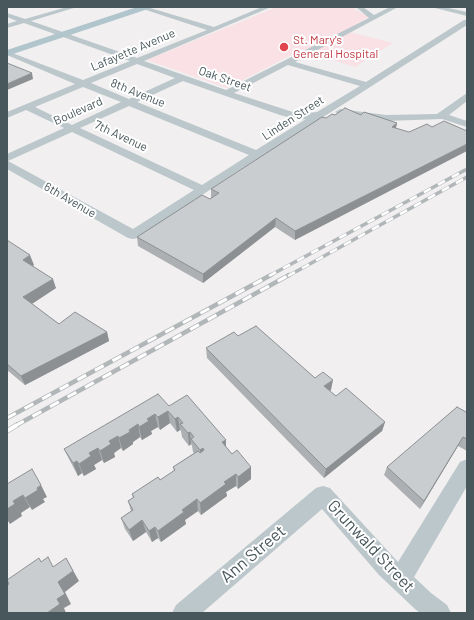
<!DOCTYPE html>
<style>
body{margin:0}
#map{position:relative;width:474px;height:620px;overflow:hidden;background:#f1efef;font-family:Barlow,sans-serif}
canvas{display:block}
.frame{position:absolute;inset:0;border:8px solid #48575b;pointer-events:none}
</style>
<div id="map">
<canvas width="474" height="620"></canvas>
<div class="frame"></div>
</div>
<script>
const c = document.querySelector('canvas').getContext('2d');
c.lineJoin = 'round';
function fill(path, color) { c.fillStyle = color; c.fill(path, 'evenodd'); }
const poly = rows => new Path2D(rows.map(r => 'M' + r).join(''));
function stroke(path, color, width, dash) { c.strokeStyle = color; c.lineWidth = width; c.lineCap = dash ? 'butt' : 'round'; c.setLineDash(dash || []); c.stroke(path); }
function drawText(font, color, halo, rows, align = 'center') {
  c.font = font + ' Barlow,sans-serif'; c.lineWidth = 4; c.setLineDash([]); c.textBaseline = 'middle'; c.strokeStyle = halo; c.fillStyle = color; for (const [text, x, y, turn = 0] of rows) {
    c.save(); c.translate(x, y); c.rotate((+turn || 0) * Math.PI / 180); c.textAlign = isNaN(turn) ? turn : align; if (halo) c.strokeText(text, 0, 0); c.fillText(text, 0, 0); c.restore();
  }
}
fill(poly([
 [277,7,351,7,369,17,345,31,393,43,355,67,301,50,227,88,147,60]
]), '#f9e1e5');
fill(poly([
 [67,7,77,7,31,21,137,58,207,30,137,7,147,7,214,27,262,7,271,7,144,61,226,90,369,18,356,7,363,7,374,15,390,7,398,7,295,62,366,82,464,20,467,20,467,25,264,155,263,157,259,158,238,171,138,238,133,239,128,238,7,169,7,154,64,128,26,110,7,118,7,112,75,84,7,55,7,51,83,80,130,61,24,23,7,28,7,24,17,21,7,17,7,13,25,19,67,7],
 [137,64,175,78,129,99,91,83,137,64],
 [288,65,360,86,317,112,299,114,234,93,288,65],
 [183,81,280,115,299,120,306,119,256,150,137,102,183,81],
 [83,87,121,102,72,125,35,107,83,87],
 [129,106,249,155,202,185,80,128,129,106],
 [72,132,194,190,133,229,8,161,72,132],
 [431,7,444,7,467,12,467,16,431,7],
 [467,93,467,101,449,115,467,121,467,127,442,119,386,121,340,115,335,112,340,109,386,115,437,114,467,93],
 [467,459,467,486,414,577,431,593,447,605,451,613,420,613,415,609,379,575,322,509,202,613,172,613,176,605,316,488,323,486,330,488,398,562,460,462,467,459]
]), '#bbc7cb');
fill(poly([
 [137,7,149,7,148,9,7,56,7,50,137,7]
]), '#b0c5cc');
const railFar2 = poly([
 [269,276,467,169],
 [288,276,467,177]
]);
const railFar1 = poly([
 [7,418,271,275],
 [15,426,289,275]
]);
const rail = poly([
 [7,431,17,425]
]);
stroke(railFar2, '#b1b6b9', 3.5);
stroke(railFar1, '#b1b6b9', 4.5);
stroke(rail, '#b1b6b9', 5.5);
stroke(railFar2, '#fff', 2.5, [8]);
stroke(railFar1, '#fff', 3, [10]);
stroke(rail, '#fff', 4, [12]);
fill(poly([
 [335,115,361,115,397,123,396,128,295,240,275,227,203,283,138,246,137,237,211,198,211,189,326,118],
 [7,240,34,265,32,266,56,288,32,304,59,324,107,332,109,341,25,385,7,370],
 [206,348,315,378,331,390,329,391,336,396,385,422,382,431,324,478,207,358],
 [169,406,226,440,226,447,232,454,251,467,251,479,238,489,236,486,226,492,227,496,201,515,198,511,185,520,186,524,161,542,158,538,152,542,146,532,133,541,125,529,121,518,131,511,128,501,133,498,132,494,160,480,174,471,173,467,194,453,193,452,192,446,191,444,189,446,182,437,181,431,180,430,177,432,170,423,160,430,158,427,151,431,152,434,142,440,140,437,133,442,133,444,123,451,121,448,114,453,115,457,104,463,102,460,94,465,96,469,84,476,82,473,78,476,70,461,64,449],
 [467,410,467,451,458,446,420,509,384,475,387,467,466,412]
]), '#adb0b3');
fill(poly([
 [32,73,33,79,7,90,7,84],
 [397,123,395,132,392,127],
 [467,144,467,151,295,240,295,231],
 [276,218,275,227,203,283,203,274],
 [30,255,34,265,26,270,23,260],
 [53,279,56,288,27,307,23,297],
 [107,332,109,341,25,385,21,376],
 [333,380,331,390,323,396,324,386],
 [168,411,170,423,160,430,158,417],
 [155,414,158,427,151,431,152,434,142,440,139,427,147,419],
 [178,417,180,430,177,432,175,419],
 [385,422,382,431,324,478,326,469],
 [138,424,140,437,133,442,133,444,123,451,119,438,129,430],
 [190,432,191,444,189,446,188,433],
 [118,436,121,448,114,453,115,457,104,463,100,451,109,441],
 [463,437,458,446,420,509,424,501],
 [226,440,226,452,222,442],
 [98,448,102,460,94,465,96,469,84,476,79,464,89,453],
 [203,448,204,461,201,462,200,450],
 [77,461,82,473,78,476,73,463],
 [251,467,251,479,238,489,238,477],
 [236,474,236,486,226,492,227,496,201,515,200,503,224,482],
 [41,485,47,497,43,499,45,502,32,510,25,498,37,488],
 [23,495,30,507,21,513,22,516,10,524,8,521,7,521,7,509,13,501],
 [197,499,198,511,185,520,186,524,161,542,158,531,182,510],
 [142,520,146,532,133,541,129,530],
 [155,527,158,538,152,542,149,531],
 [66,558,79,581,65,592,71,604,64,608,66,613,47,613,57,599,58,582]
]), '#8d9092');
const building = poly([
 [7,63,32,73,7,84,7,63],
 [345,108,361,115,364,112,397,123,392,127,409,132,427,124,432,127,444,121,467,131,467,144,295,231,276,218,203,274,137,237,202,195,210,199,219,193,211,189,322,117,326,118,332,114,335,115,345,108],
 [7,240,30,255,23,260,53,279,23,297,59,324,75,312,107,332,21,376,7,364,7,240],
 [256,326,315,378,323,372,333,380,324,386,336,396,346,388,385,422,326,469,206,348,234,332,238,336,256,326],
 [158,394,169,406,187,395,226,440,222,442,232,454,237,450,251,467,238,477,236,474,224,482,226,484,200,503,197,499,182,510,184,512,158,531,155,527,149,531,142,520,129,530,121,518,133,510,128,501,134,497,132,494,158,477,160,480,175,470,173,467,198,451,200,453,204,450,203,448,200,450,191,439,194,437,190,432,188,433,180,424,183,423,178,417,175,419,168,411,158,417,155,414,147,419,149,421,139,427,138,424,129,430,130,432,119,438,118,436,109,441,111,444,100,451,98,448,89,453,91,456,79,464,77,461,73,463,64,449,158,394],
 [457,407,466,412,467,410,467,439,463,437,424,501,387,467,457,407],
 [32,469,41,485,37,488,38,490,25,498,23,495,13,501,15,504,7,509,7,484,32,469],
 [48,557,53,567,66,558,73,571,58,582,65,594,57,599,60,604,47,613,7,613,7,585,9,584,7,580,39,558,41,562,48,557]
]);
fill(building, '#c9cdd0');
stroke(building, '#8d9092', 1);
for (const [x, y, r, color] of [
 [284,47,5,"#e0444e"]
]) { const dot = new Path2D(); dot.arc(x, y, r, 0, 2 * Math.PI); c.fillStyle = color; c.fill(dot); stroke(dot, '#fff', 1.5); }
drawText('12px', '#be3a42', '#fff', [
 ["St. Mary's",293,40],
 ["General Hospital",293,54]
], 'left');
drawText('12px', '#48575b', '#fff', [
 ["Lafayette Avenue",133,50,-23],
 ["Oak Street",225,79,19],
 ["8th Avenue",138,93,22],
 ["Boulevard",78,111,-24],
 ["Linden Street",293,118,-33],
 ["7th Avenue",121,136,25],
 ["6th Avenue",70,200,30]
]);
drawText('17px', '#48575b', '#fff', [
 ["Grunwald Street",371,546,47],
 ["Ann Street",253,554,-40]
]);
</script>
